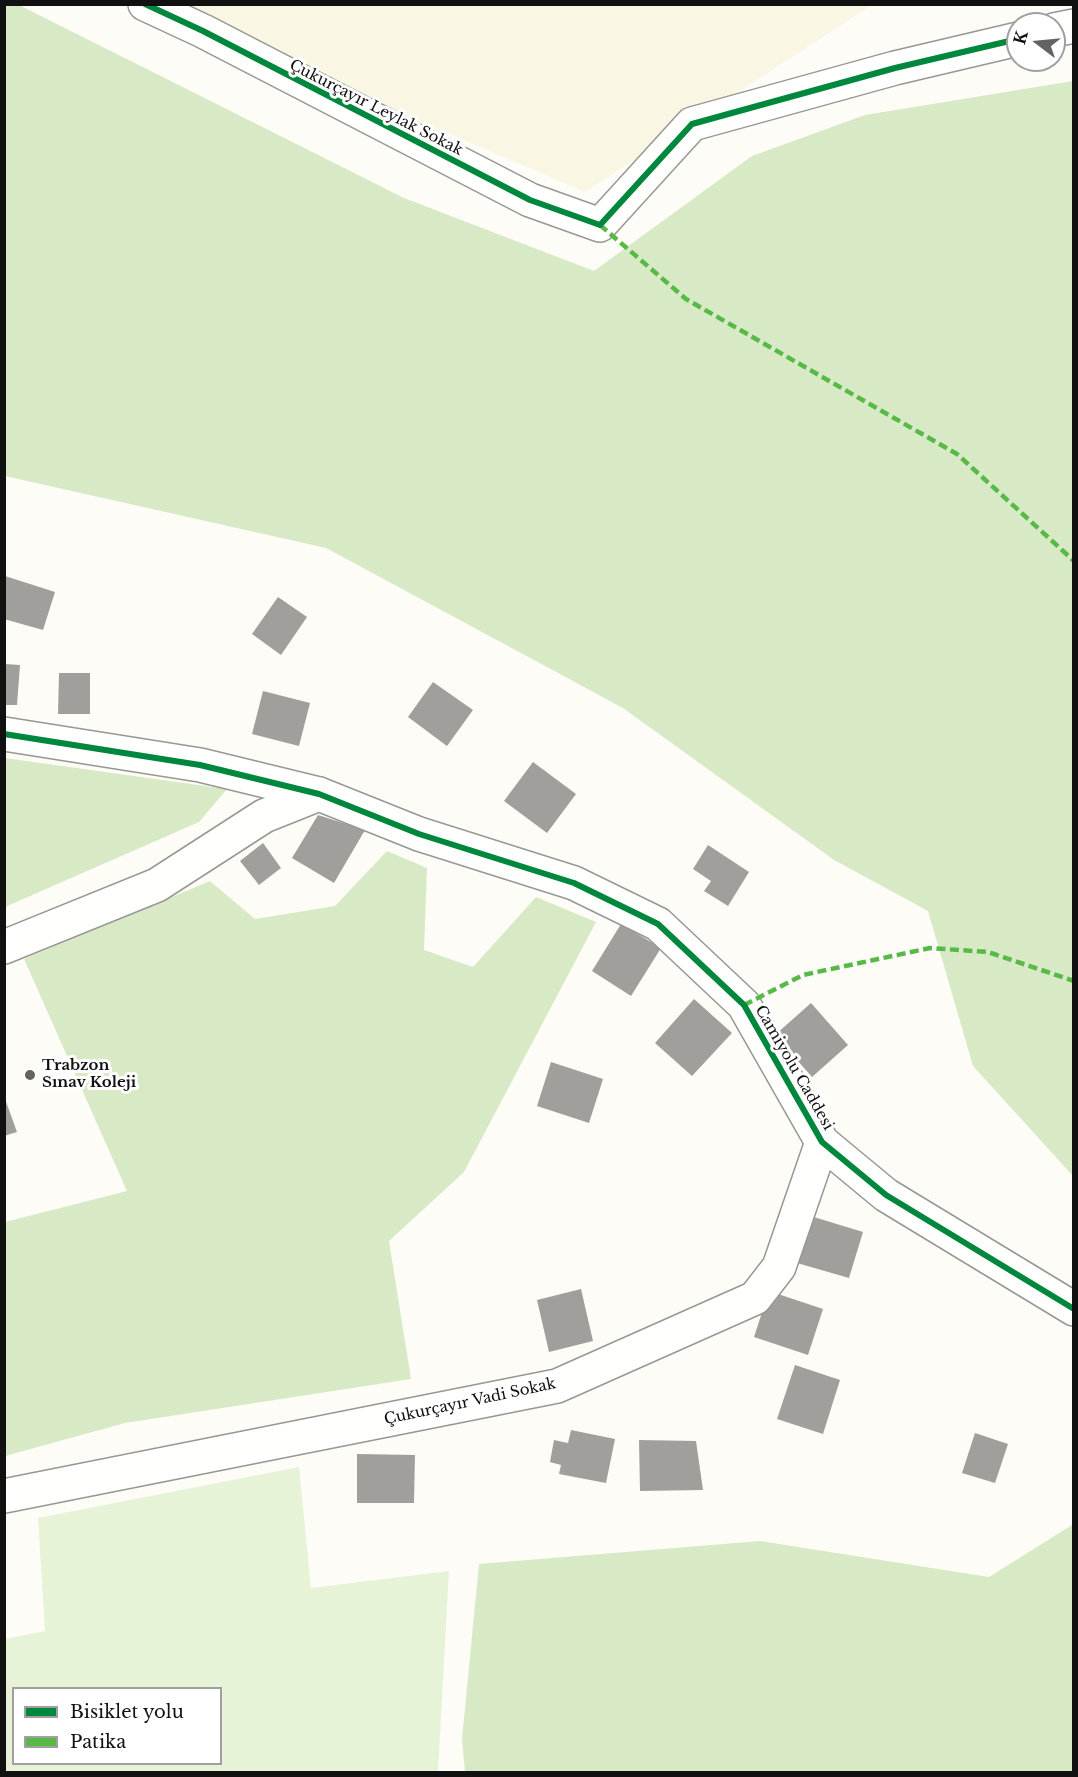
<!DOCTYPE html>
<meta charset="utf-8">
<style>
body{margin:0}
#map{position:relative;width:1078px;height:1777px;overflow:hidden;background:#fdfcf7;font-family:"Libre Baskerville",serif}
canvas{display:block}
.frame{position:absolute;inset:0;border:6px solid #111;pointer-events:none}
.legend{position:absolute;left:12px;top:1687px;width:210px;height:78px;box-sizing:border-box;background:#fff;border:2px solid #a0a0a0;margin:0;padding:8px 10px;list-style:none;font-size:18px;color:#111}
.legend li{display:flex;align-items:center;gap:12px;height:30px}
.legend b{width:30px;border:2px solid #a0a0a0}
.north{position:absolute;left:1006px;top:12px;width:60px;height:60px;box-sizing:border-box;background:#fff;border:2px solid #a0a0a0;border-radius:50%;rotate:286deg;font-size:16px;font-weight:700;line-height:24px;text-align:center;color:#111}
.north::after{content:'';display:block;margin:auto;width:21px;height:27px;background:#646362;clip-path:polygon(50% 0,100% 100%,50% 72%,0 100%)}
</style>
<div id="map">
<canvas width="1078" height="1777"></canvas>
<div class="frame"></div>
<ul class="legend">
<li><b style="height:8px;background:#00873e"></b>Bisiklet yolu</li>
<li><b style="height:8px;background:#58b947"></b>Patika</li>
</ul>
<div class="north">K</div>
</div>
<script>
const c = document.querySelector('canvas').getContext('2d');
c.lineJoin = 'round';
function fill(path, color) { c.fillStyle = color; c.fill(path, 'evenodd'); }
const poly = rows => new Path2D(rows.map(r => 'M' + r).join(''));
function stroke(path, color, width, dash) { c.strokeStyle = color; c.lineWidth = width; c.lineCap = dash ? 'butt' : 'round'; c.setLineDash(dash || []); c.stroke(path); }
function drawText(font, color, halo, rows, align = 'center') {
  c.font = font + ' "Libre Baskerville",serif'; c.lineWidth = 6; c.setLineDash([]); c.textBaseline = 'middle'; c.strokeStyle = halo; c.fillStyle = color; for (const [text, x, y, turn = 0] of rows) {
    c.save(); c.translate(x, y); c.rotate((+turn || 0) * Math.PI / 180); c.textAlign = isNaN(turn) ? turn : align; if (halo) c.strokeText(text, 0, 0); c.fillText(text, 0, 0); c.restore();
  }
}
fill(poly([
 [150,5,872,5,585,192]
]), '#f9f7e4');
fill(poly([
 [299,1467,311,1588,449,1571,438,1772,5,1772,5,1639,45,1631,38,1518],
 [14,1688,220,1688,220,1764,14,1764]
]), '#e7f3d7');
fill(poly([
 [5,4,19,5,404,198,594,271,752,156,865,115,1073,81,1073,1176,973,1066,928,911,834,860,623,708,326,548,5,476],
 [5,758,227,789,199,822,5,907],
 [387,851,427,868,424,950,473,967,536,897,596,922,464,1172,389,1241,411,1379,125,1423,5,1456,5,1222,127,1191,24,959,210,881,255,919,335,906],
 [1072,1525,1073,1772,465,1772,462,1739,479,1564,760,1541,989,1577]
]), '#d8eac5');
fill(poly([
 [5,576,55,592,43,630,4,619],
 [278,597,307,617,281,655,252,634],
 [5,664,20,665,17,705,5,705],
 [59,673,90,673,90,714,58,714],
 [433,682,473,710,447,746,408,717],
 [263,691,310,703,299,746,252,734],
 [533,762,576,794,547,833,504,801],
 [318,815,365,830,334,883,292,858],
 [263,843,281,868,259,885,240,861],
 [708,845,749,872,728,906,704,891,711,881,693,869],
 [621,924,661,948,631,996,592,971],
 [694,999,732,1033,692,1076,655,1043],
 [811,1003,848,1045,812,1077,775,1035],
 [551,1062,603,1079,589,1123,537,1106],
 [4,1096,17,1132,4,1136],
 [804,1214,863,1232,849,1278,790,1261],
 [581,1289,593,1341,549,1352,537,1300],
 [769,1291,823,1309,808,1355,754,1337],
 [795,1365,840,1380,823,1434,777,1419],
 [571,1430,615,1439,606,1483,559,1474,561,1465,550,1462,554,1440,568,1443],
 [975,1433,1008,1444,995,1483,962,1473],
 [639,1440,696,1441,703,1490,640,1491],
 [357,1454,415,1455,414,1503,357,1503]
]), '#a19f9c');
const minor = poly([
 [145,4,203,31,530,200,600,225,692,124,895,68,1018,39],
 [1054,30,1074,26],
 [4,734,200,765,319,794],
 [4,1496,557,1386,755,1298,779,1267,822,1142]
]);
const tertiary = poly([
 [4,947,157,885,264,816,319,794,419,834,574,883,658,924,744,1005,822,1142,886,1195,1074,1309]
]);
stroke(minor, '#979795', 36);
stroke(tertiary, '#979795', 36);
stroke(minor, '#fffffe', 33);
stroke(tertiary, '#fffffe', 33);
stroke(poly([
 [600,225,686,299,957,454,1074,561],
 [744,1005,803,975,930,948,988,952,1074,981]
]), '#58b947', 4.5, [9, 4.5]);
stroke(poly([
 [145,4,203,31,530,200,600,225,692,124,895,68,1018,39],
 [4,734,200,765,319,794,419,834,574,883,658,924,744,1005,822,1142,886,1195,1074,1309]
]), '#00873e', 6);
for (const [x, y, r, color] of [
 [30,1075,6,"#646362"]
]) { const dot = new Path2D(); dot.arc(x, y, r, 0, 2 * Math.PI); c.fillStyle = color; c.fill(dot); stroke(dot, '#fff', 2); }
drawText('15px', '#111', '#fff', [
 ["Çukurçayır Leylak Sokak",376,108,27],
 ["Camiyolu Caddesi",794,1068,60],
 ["Çukurçayır Vadi Sokak",470,1402,-12]
]);
drawText('bold 15px', '#111', '#fff', [
 ["Trabzon",42,1066],
 ["Sınav Koleji",42,1083]
], 'left');
</script>
